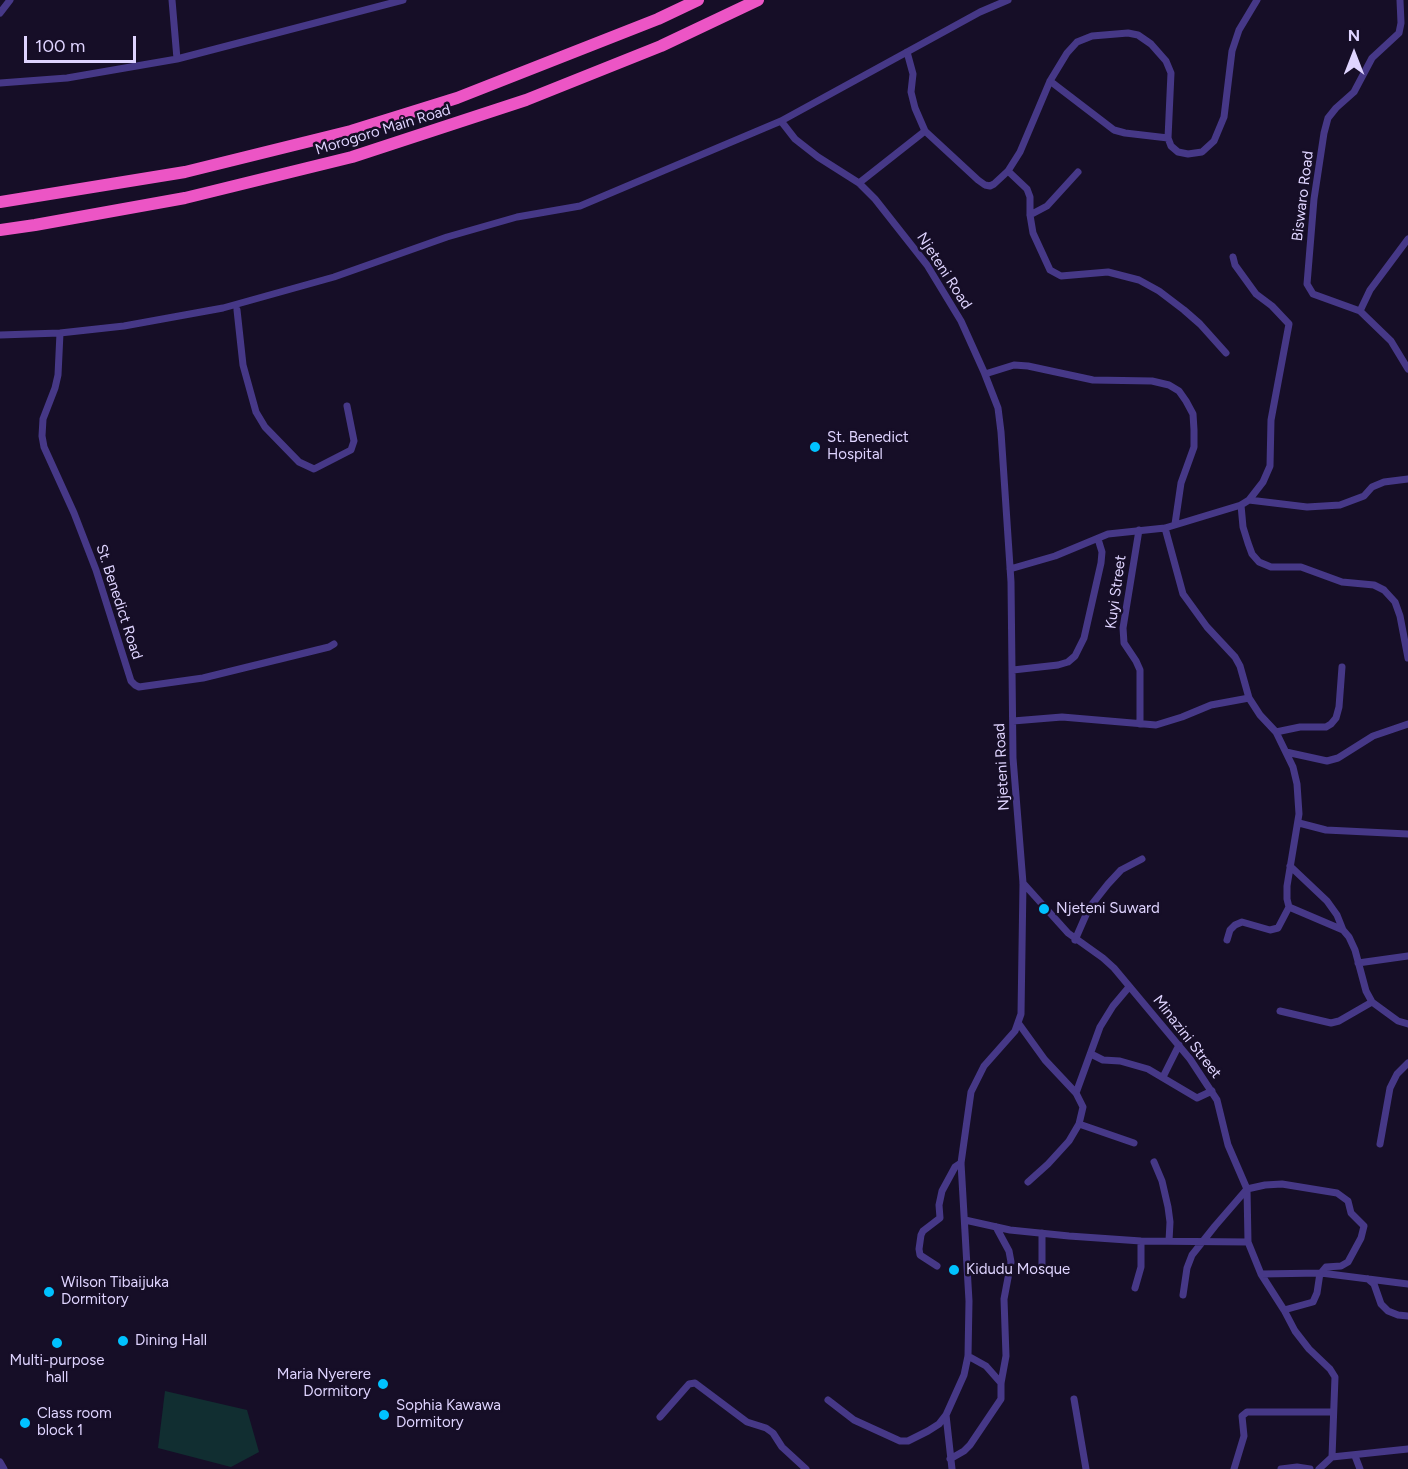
<!DOCTYPE html>
<style>
body{margin:0}
#map{position:relative;width:1408px;height:1469px;overflow:hidden;background:#160e27;font-family:Figtree,sans-serif}
canvas{display:block}
.north{position:absolute;left:1324px;top:24px;width:60px;height:60px;-webkit-text-stroke:4px #160e27;paint-order:stroke;rotate:0deg;font-size:16px;font-weight:700;line-height:24px;text-align:center;color:#dfd4ff}
.north::after{content:'';display:block;margin:auto;width:21px;height:27px;background:#dfd4ff;clip-path:polygon(50% 0,100% 100%,50% 72%,0 100%)}
.scale{position:absolute;left:24px;top:36px;width:112px;height:27px;box-sizing:border-box;border:3px solid #dfd4ff;border-top:0;padding-left:8px;font-size:18px;line-height:21px;white-space:nowrap;color:#dfd4ff;-webkit-text-stroke:4px #160e27;paint-order:stroke}
</style>
<div id="map">
<canvas width="1408" height="1469"></canvas>
<div class="north">N</div>
<div class="scale">100 m</div>
</div>
<script>
const c = document.querySelector('canvas').getContext('2d');
c.lineJoin = 'round';
function fill(path, color) { c.fillStyle = color; c.fill(path, 'evenodd'); }
const poly = rows => new Path2D(rows.map(r => 'M' + r).join(''));
function stroke(path, color, width, dash) { c.strokeStyle = color; c.lineWidth = width; c.lineCap = dash ? 'butt' : 'round'; c.setLineDash(dash || []); c.stroke(path); }
function drawText(font, color, halo, rows, align = 'center') {
  c.font = font + ' Figtree,sans-serif'; c.lineWidth = 5; c.setLineDash([]); c.textBaseline = 'middle'; c.strokeStyle = halo; c.fillStyle = color; for (const [text, x, y, turn = 0] of rows) {
    c.save(); c.translate(x, y); c.rotate((+turn || 0) * Math.PI / 180); c.textAlign = isNaN(turn) ? turn : align; if (halo) c.strokeText(text, 0, 0); c.fillText(text, 0, 0); c.restore();
  }
}
fill(poly([
 [165,1391,247,1410,259,1452,231,1467,158,1448]
]), '#112e31');
stroke(poly([
 [172,0,177,59],
 [1400,0,1401,23,1399,33,1372,58,1354,92,1336,108,1328,118,1324,133,1314,199,1307,284,1313,294,1360,311,1391,341,1408,369],
 [0,13,10,0],
 [907,52,913,74,911,92,915,108,925,131,978,180,985,185,990,186,994,184,1008,171,1020,152,1050,81,1067,53,1077,42,1092,36,1128,33,1138,35,1151,44,1166,61,1171,73,1168,138,1171,146,1178,152,1188,154,1202,152,1214,141,1224,117,1232,51,1239,30,1257,0],
 [1050,81,1114,130,1125,133,1168,138],
 [0,83,67,78,177,59,403,0],
 [781,121,795,139,818,157,859,183,875,199,927,265,961,321,984,372,998,408,1001,432,1011,582,1013,758,1023,883,1021,1014,1015,1031,984,1066,971,1092,961,1163,969,1301,968,1356,964,1375,946,1415,952,1469],
 [1008,171,1027,189,1030,197,1030,215,1033,233,1050,270,1061,276,1108,272,1139,280,1159,291,1184,310,1200,324,1226,353],
 [859,183,925,131],
 [1030,215,1047,206,1078,172],
 [237,310,243,365,256,412,265,427,299,462,314,469,351,450,354,441,347,406],
 [1360,311,1370,290,1408,239],
 [60,333,58,375,55,388,43,419,42,436,44,447,74,513,96,570,131,681,135,685,139,687,203,678,329,647,334,644],
 [0,335,60,333,124,326,223,308,334,277,447,237,517,217,580,206,781,121,980,12,1008,0],
 [985,374,1014,365,1028,366,1093,380,1152,381,1169,385,1179,391,1186,401,1193,414,1194,430,1194,447,1181,483,1175,524],
 [1249,500,1307,507,1340,505,1364,496,1372,487,1384,482,1408,479],
 [1241,505,1243,527,1248,543,1252,554,1259,562,1271,567,1301,567,1342,582,1374,585,1384,590,1395,602,1400,616,1408,658],
 [1165,528,1183,594,1207,627,1235,657,1240,666,1249,698,1260,715,1276,732,1293,767,1297,784,1299,814,1287,886,1287,899,1289,907,1343,930,1349,937,1355,950,1366,991,1372,1002,1398,1021,1408,1024],
 [1139,530,1123,628,1124,643,1136,661,1140,670,1140,724],
 [1010,569,1055,556,1108,534,1165,528,1241,505,1249,500,1263,482,1270,466,1271,420,1289,324,1272,306,1256,294,1235,265,1233,257],
 [1013,670,1058,665,1068,662,1075,656,1084,638,1101,563,1102,552,1098,539],
 [1013,721,1062,717,1156,725,1182,717,1211,705,1249,698],
 [1276,732,1300,727,1326,727,1331,724,1336,718,1339,707,1342,667],
 [1286,752,1327,761,1338,758,1373,736,1408,724],
 [1299,823,1326,830,1408,834],
 [1290,866,1327,901,1337,915,1343,930],
 [1023,883,1068,933,1103,958,1114,968,1190,1059,1217,1100,1228,1145,1247,1189,1248,1242,1261,1274,1284,1310,1295,1331,1309,1349,1330,1369,1335,1377,1332,1457,1319,1469],
 [1075,940,1089,908,1108,884,1121,870,1142,859],
 [1227,940,1230,930,1235,925,1242,922,1270,930,1278,928,1289,907],
 [1358,963,1408,956],
 [1280,1011,1331,1023,1339,1021,1372,1002],
 [1019,1024,1045,1060,1076,1093,1083,1107,1079,1124,1069,1141,1048,1164,1028,1182],
 [1091,1054,1103,1060,1120,1061,1148,1069,1197,1098,1212,1091],
 [1163,1077,1179,1045],
 [1076,1093,1100,1027,1113,1006,1129,987],
 [1079,1124,1134,1143],
 [1380,1144,1390,1088,1397,1074,1408,1063],
 [1154,1162,1162,1181,1168,1207,1170,1222,1169,1241],
 [965,1220,1010,1230,1069,1236,1141,1241,1248,1242],
 [1042,1233,1042,1265],
 [937,1266,920,1255,919,1249,921,1235,923,1231,940,1218,939,1205,942,1191,955,1167,961,1163],
 [1261,1274,1321,1273,1408,1284],
 [1368,1279,1374,1284,1381,1304,1388,1311,1398,1315,1408,1316],
 [1135,1288,1141,1267,1141,1241],
 [1183,1295,1187,1268,1192,1255,1215,1226,1247,1189,1265,1185,1282,1184,1337,1193,1348,1201,1351,1213,1364,1226,1361,1238,1348,1262,1341,1266,1326,1267,1321,1273],
 [1284,1310,1313,1302,1317,1293,1320,1273],
 [968,1356,986,1366,1001,1383],
 [1074,1399,1086,1469],
 [828,1400,854,1420,900,1441,908,1441,928,1431,939,1424,946,1415],
 [660,1417,689,1384,695,1383,747,1422,766,1428,773,1433,782,1447,806,1469],
 [1355,1456,1360,1469],
 [1332,1457,1408,1449],
 [950,1459,964,1451,970,1445,1001,1399,1001,1383,1006,1356,1004,1299,1011,1262,1009,1251,996,1227],
 [0,1462,4,1469],
 [1234,1469,1244,1436,1242,1416,1247,1412,1332,1412],
 [1281,1469,1297,1467,1310,1469]
]), '#463887', 7);
stroke(poly([
 [0,202,185,172,351,131,457,98,658,19,698,0],
 [0,230,35,225,185,198,352,157,526,100,661,46,758,0]
]), '#ec55c5', 12);
for (const [x, y, r, color] of [
 [815,447,6,"#00c2ff"],
 [1044,909,6,"#00c2ff"],
 [954,1270,6,"#00c2ff"],
 [49,1292,6,"#00c2ff"],
 [123,1341,6,"#00c2ff"],
 [57,1343,6,"#00c2ff"],
 [383,1384,6,"#00c2ff"],
 [384,1415,6,"#00c2ff"],
 [25,1423,6,"#00c2ff"]
]) { const dot = new Path2D(); dot.arc(x, y, r, 0, 2 * Math.PI); c.fillStyle = color; c.fill(dot); stroke(dot, '#160e27', 2); }
drawText('15px', '#dfd4ff', '#160e27', [
 ["Morogoro Main Road",383,130,-17],
 ["Biswaro Road",1303,196,-83],
 ["Njeteni Road",944,271,57],
 ["Kuyi Street",1116,592,-82],
 ["St. Benedict Road",119,602,72],
 ["Njeteni Road",1002,767,-93],
 ["Minazini Street",1187,1037,52]
]);
drawText('15px', '#dfd4ff', '#160e27', [
 ["St. Benedict",827,438],
 ["Hospital",827,455],
 ["Njeteni Suward",1056,909],
 ["Kidudu Mosque",966,1270],
 ["Wilson Tibaijuka",61,1283],
 ["Dormitory",61,1300],
 ["Dining Hall",135,1341],
 ["Multi-purpose",57,1361,"center"],
 ["hall",57,1378,"center"],
 ["Maria Nyerere",371,1375,"right"],
 ["Dormitory",371,1392,"right"],
 ["Sophia Kawawa",396,1406],
 ["Dormitory",396,1423],
 ["Class room",37,1414],
 ["block 1",37,1431]
], 'left');
</script>
